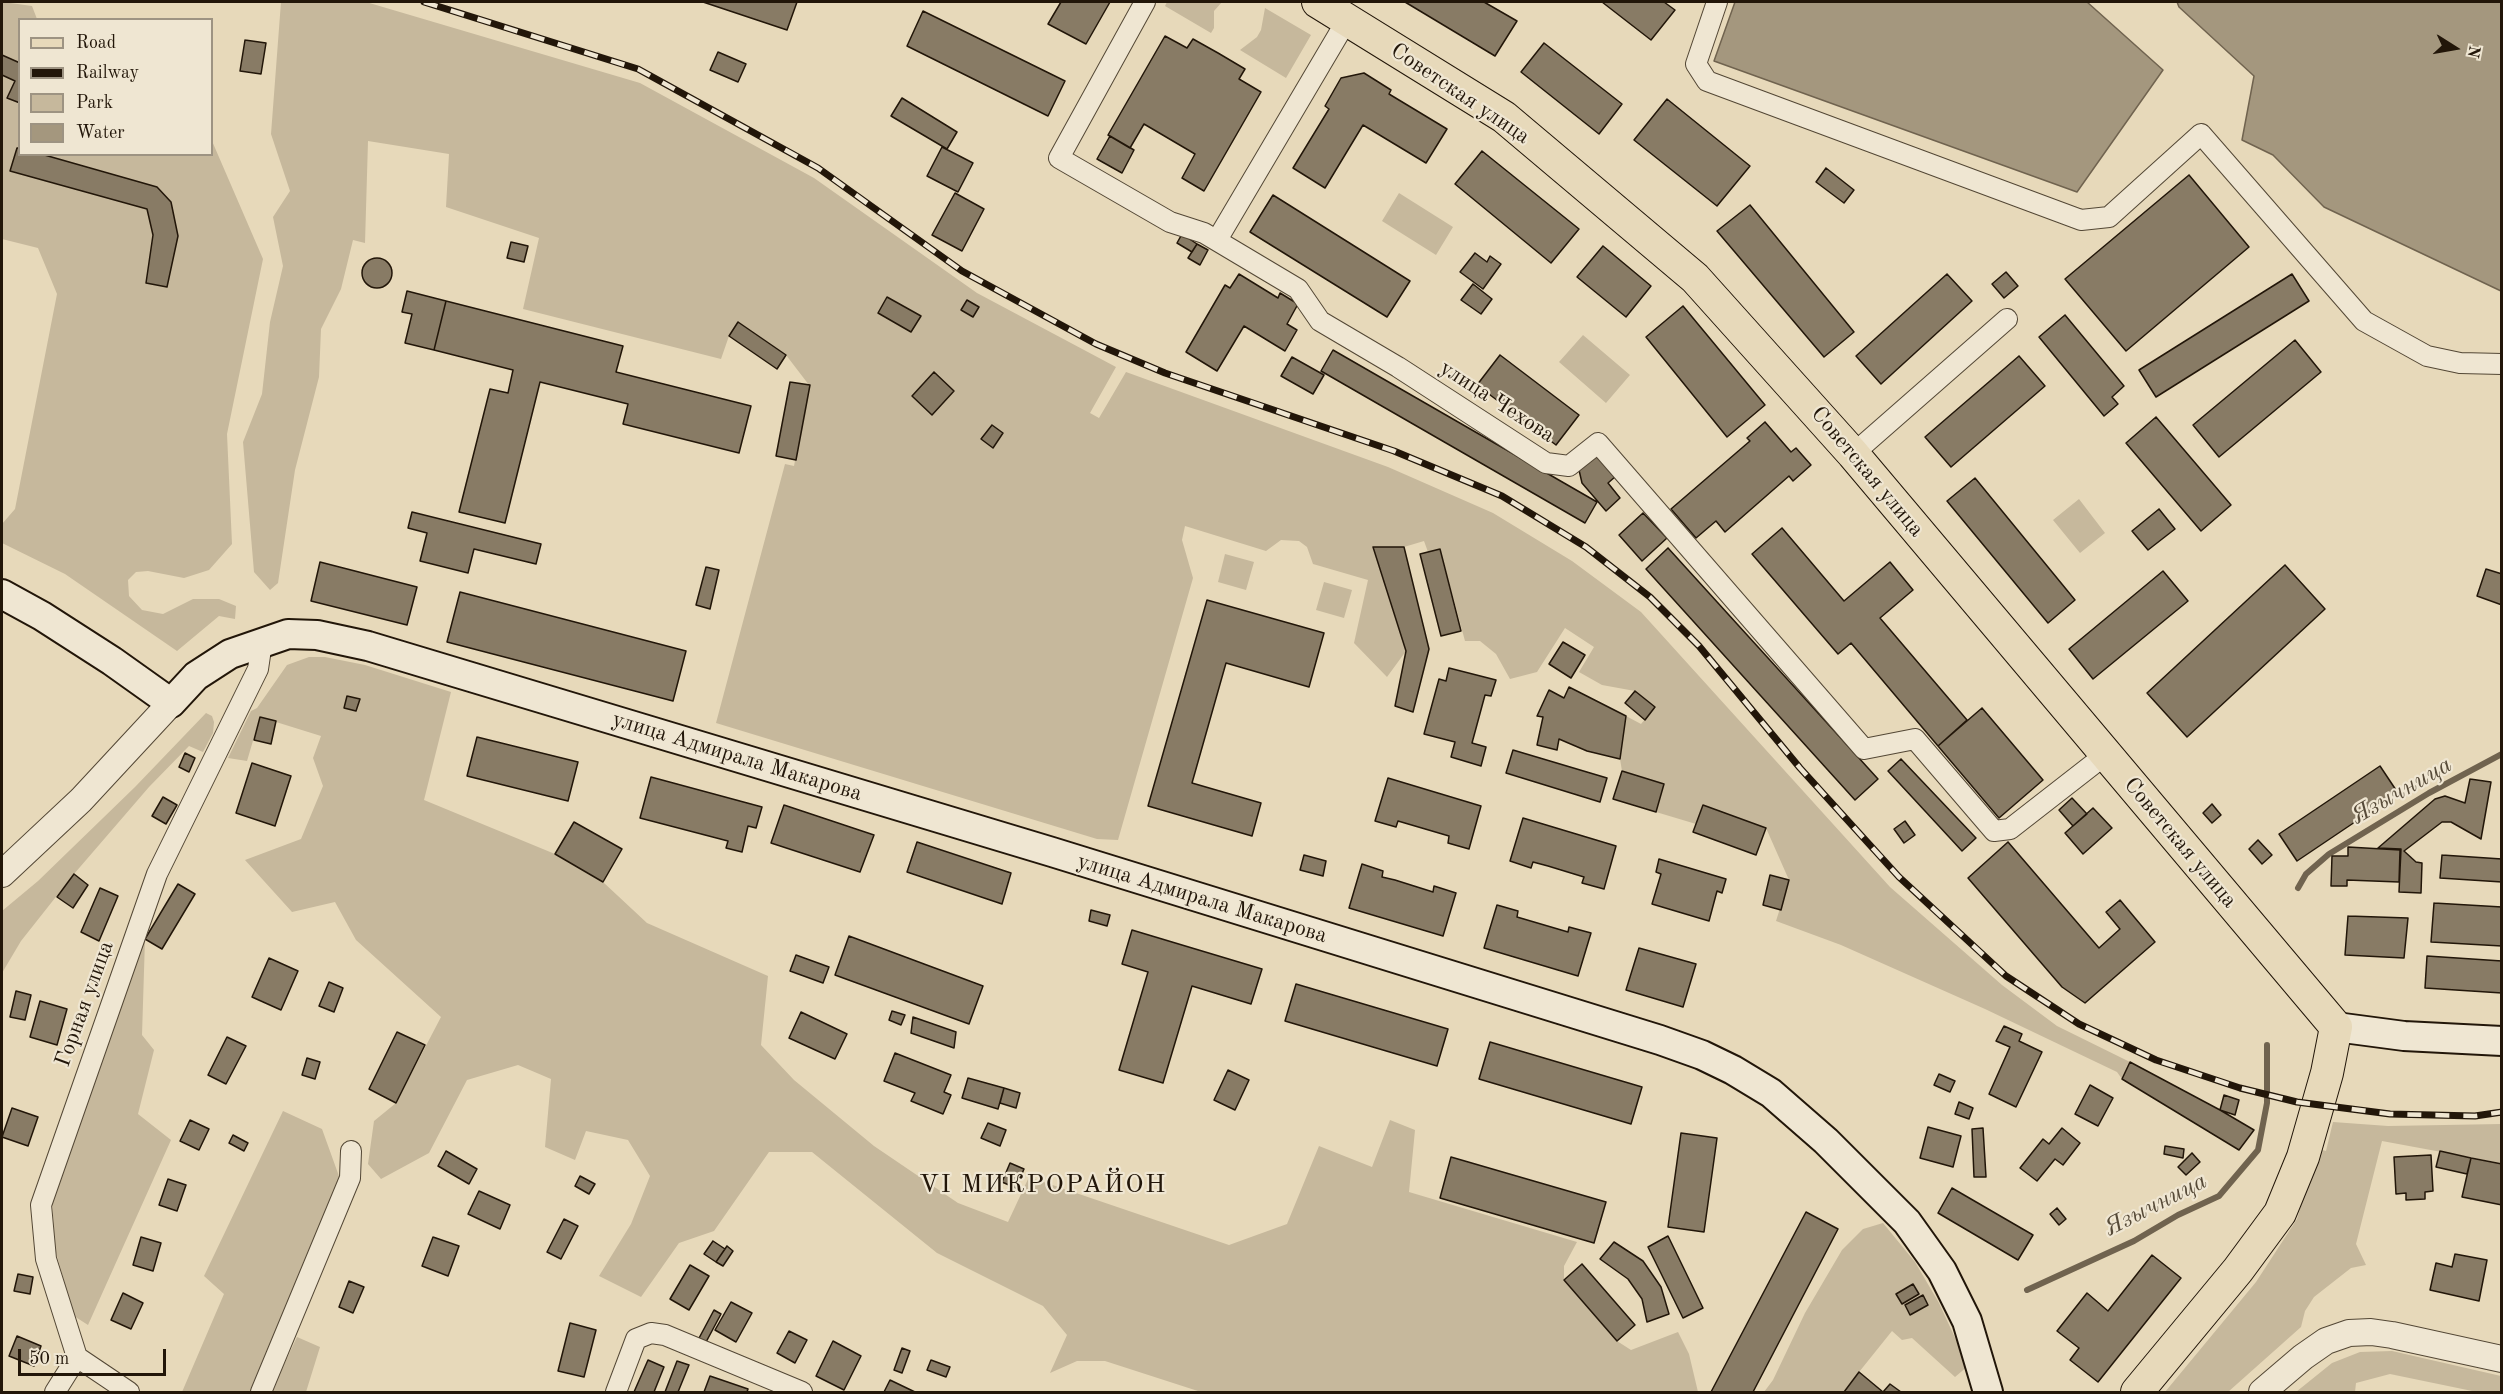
<!DOCTYPE html>
<meta charset="utf-8">
<style>
body{margin:0}
#map{position:relative;width:2503px;height:1394px;overflow:hidden;background:#e7d9ba;font-family:"Old Standard TT",serif}
canvas{display:block}
.frame{position:absolute;inset:0;border:3px solid #221609;pointer-events:none}
.legend{position:absolute;left:18px;top:18px;width:195px;height:138px;box-sizing:border-box;background:#efe6d2;border:2px solid #9d9382;margin:0;padding:8px 10px;list-style:none;font-size:18px;color:#221609}
.legend li{display:flex;align-items:center;gap:12px;height:30px}
.legend b{width:30px;border:2px solid #9d9382}
.north{position:absolute;left:2425px;top:18px;width:60px;height:60px;-webkit-text-stroke:4px #efe6d2;paint-order:stroke;rotate:101deg;font-size:16px;font-weight:700;line-height:24px;text-align:center;color:#221609}
.north::after{content:'';display:block;margin:auto;width:21px;height:27px;background:#221609;clip-path:polygon(50% 0,100% 100%,50% 72%,0 100%)}
.scale{position:absolute;left:18px;top:1349px;width:148px;height:27px;box-sizing:border-box;border:3px solid #221609;border-top:0;padding-left:8px;font-size:18px;line-height:21px;white-space:nowrap;color:#221609;-webkit-text-stroke:4px #efe6d2;paint-order:stroke}
</style>
<div id="map">
<canvas width="2503" height="1394"></canvas>
<div class="frame"></div>
<ul class="legend">
<li><b style="height:8px;background:#e7d9ba"></b>Road</li>
<li><b style="height:8px;background:#221609"></b>Railway</li>
<li><b style="height:16px;background:#c6b89c"></b>Park</li>
<li><b style="height:16px;background:#a4977e"></b>Water</li>
</ul>
<div class="north">N</div>
<div class="scale">50 m</div>
</div>
<script>
const c = document.querySelector('canvas').getContext('2d');
c.lineJoin = 'round';
function fill(path, color) { c.fillStyle = color; c.fill(path, 'evenodd'); }
const poly = rows => new Path2D(rows.map(r => 'M' + r).join(''));
function stroke(path, color, width, dash) { c.strokeStyle = color; c.lineWidth = width; c.lineCap = dash ? 'butt' : 'round'; c.setLineDash(dash || []); c.stroke(path); }
function drawText(font, color, halo, rows, align = 'center') {
  c.font = font + ' "Old Standard TT",serif'; c.lineWidth = 4.5; c.setLineDash([]); c.textBaseline = 'middle'; c.strokeStyle = halo; c.fillStyle = color; for (const [text, x, y, turn = 0] of rows) {
    c.save(); c.translate(x, y); c.rotate((+turn || 0) * Math.PI / 180); c.textAlign = isNaN(turn) ? turn : align; if (halo) c.strokeText(text, 0, 0); c.fillText(text, 0, 0); c.restore();
  }
}
fill(poly([
 [3,2,32,6,37,19,20,20,20,154,212,154,212,141,263,259,227,434,232,544,209,570,184,578,148,571,136,572,128,580,129,596,142,610,163,614,193,599,219,599,236,606,235,619,219,616,177,651,65,574,2,543,2,524,15,509,57,294,38,248,2,239],
 [281,2,366,2,640,83,814,178,977,293,1116,367,1090,413,1099,418,1126,372,1388,467,1493,513,1572,561,1641,612,1890,887,2002,985,2057,1026,2130,1062,2122,1079,2117,1072,1985,1009,1841,945,1776,921,1789,880,1766,828,1703,805,1696,824,1656,812,1664,784,1622,771,1620,759,1626,716,1641,724,1655,707,1635,691,1602,685,1579,672,1594,647,1565,628,1537,672,1510,679,1496,654,1480,641,1465,641,1440,549,1428,552,1424,541,1404,547,1373,547,1406,651,1387,677,1354,643,1368,580,1313,564,1307,547,1299,541,1281,540,1266,551,1185,526,1182,540,1193,578,1118,840,1097,839,716,723,785,464,794,466,809,385,786,355,738,322,729,336,721,359,523,309,539,238,446,207,449,154,368,141,365,243,353,240,341,289,321,329,319,377,295,470,278,583,270,590,254,572,243,442,262,394,270,322,283,266,273,217,290,191,271,134],
 [1167,2,1222,2,1214,11,1214,28,1211,33,1165,6],
 [1265,8,1311,35,1286,78,1240,50,1257,37,1261,30],
 [1399,193,1453,227,1436,255,1382,221],
 [1583,335,1630,375,1606,403,1559,362],
 [2079,499,2105,533,2080,553,2053,520],
 [1225,554,1254,562,1246,590,1218,582],
 [1324,582,1352,590,1344,618,1316,610],
 [309,657,325,657,365,665,451,692,424,800,555,854,603,882,647,923,768,976,761,1045,794,1080,874,1146,958,1203,1008,1222,1029,1177,1229,1245,1287,1224,1319,1146,1372,1167,1390,1120,1415,1130,1409,1192,1577,1242,1564,1266,1564,1280,1617,1341,1631,1350,1678,1332,1689,1354,1698,1392,1201,1392,1105,1361,1077,1361,1050,1373,1067,1335,1043,1306,937,1253,812,1152,769,1152,714,1231,679,1243,641,1297,599,1276,631,1224,650,1176,628,1140,586,1131,575,1160,545,1147,551,1079,518,1065,467,1080,429,1153,381,1179,368,1164,374,1121,396,1103,441,1017,356,940,335,902,292,912,245,860,301,839,323,786,313,758,321,736,260,717,247,761,228,758,251,711,257,708,287,665],
 [206,713,212,716,214,722,213,733,203,752,189,746,149,787,74,874,21,941,2,973,2,911,38,881,135,787],
 [145,939,142,1035,154,1050,138,1114,171,1140,88,1325,74,1316,55,1249,52,1198],
 [283,1111,322,1129,340,1179,250,1392,182,1392,224,1294,204,1276],
 [2333,1122,2388,1126,2501,1124,2501,1163,2382,1141,2356,1244,2366,1265,2351,1268,2314,1297,2305,1311,2301,1327,2228,1392,2165,1392,2256,1282,2297,1219,2318,1149,2326,1151],
 [1883,1223,1915,1262,1939,1303,1968,1366,1955,1377,1912,1338,1902,1340,1892,1331,1843,1392,1764,1392,1773,1380,1805,1313,1842,1250,1863,1229],
 [297,1337,320,1347,306,1392,271,1392],
 [2392,1351,2501,1376,2501,1392,2477,1392,2390,1374,2356,1383,2355,1392,2296,1392,2332,1363,2360,1352]
]), '#c6b89c');
const water = poly([
 [1735,2,2087,2,2163,70,2077,192,1714,61,1735,2],
 [2177,2,2501,2,2501,291,2324,207,2273,155,2242,140,2254,76,2179,7,2177,2]
]);
fill(water, '#a4977e');
stroke(water, '#70634f', 1.5);
stroke(poly([
 [2298,888,2306,874,2329,854,2429,793,2502,754],
 [2027,1290,2134,1241,2178,1215,2219,1196,2258,1150,2267,1103,2267,1045]
]), '#70634f', 6);
const building = poly([
 [703,2,797,2,787,30,703,2],
 [1061,2,1110,2,1086,44,1048,24,1061,2],
 [1405,2,1484,2,1517,21,1495,56,1405,2],
 [1602,2,1664,2,1675,10,1651,40,1602,2],
 [923,11,1065,81,1048,116,907,46,923,11],
 [1165,36,1187,48,1193,39,1218,53,1245,69,1239,79,1261,92,1204,191,1182,178,1195,154,1144,124,1130,148,1108,135,1165,36],
 [245,40,266,43,261,74,240,71,245,40],
 [1544,43,1622,104,1599,134,1521,72,1544,43],
 [718,52,746,64,738,82,710,70,718,52],
 [2,55,20,63,20,103,7,98,15,81,2,75,2,55],
 [1364,73,1391,90,1389,94,1447,129,1426,163,1363,125,1325,188,1293,168,1329,109,1325,106,1341,78,1364,73],
 [902,98,957,132,947,149,891,116,902,98],
 [1667,99,1750,166,1717,206,1634,140,1667,99],
 [1110,136,1134,150,1122,173,1097,159,1110,136],
 [942,147,973,163,958,192,927,176,942,147],
 [17,148,20,148,20,154,41,154,157,187,171,202,178,236,167,287,146,283,153,235,147,209,10,171,17,148],
 [1482,151,1579,229,1551,263,1455,184,1482,151],
 [1826,168,1854,190,1844,203,1816,182,1826,168],
 [2189,175,2249,247,2126,351,2065,279,2189,175],
 [955,193,984,209,962,251,932,235,955,193],
 [1273,195,1410,281,1387,317,1250,232,1273,195],
 [1750,205,1854,332,1824,357,1717,231,1750,205],
 [1182,234,1197,244,1192,252,1177,243,1182,234],
 [511,242,528,246,524,262,507,258,511,242],
 [1197,244,1208,250,1200,265,1188,258,1197,244],
 [1603,246,1651,286,1626,317,1577,277,1603,246],
 [1475,253,1487,262,1490,256,1501,264,1483,289,1460,272,1475,253],
 '362 273a15 15 0 1 1 30 0a15 15 0 1 1-30 0Z',
 [2006,272,2018,286,2004,298,1992,284,2006,272],
 [1239,274,1278,298,1280,293,1298,304,1287,324,1297,330,1285,351,1244,326,1217,371,1186,352,1225,285,1230,288,1239,274],
 [1947,274,1972,301,1881,384,1856,356,1947,274],
 [2292,274,2309,301,2156,397,2139,370,2292,274],
 [1473,284,1492,299,1481,314,1461,300,1473,284],
 [407,291,446,301,434,350,405,343,412,314,402,312,407,291],
 [887,297,921,316,911,332,878,313,887,297],
 [967,300,979,307,973,317,961,310,967,300],
 [446,301,623,346,616,372,751,406,739,453,623,424,628,404,540,382,505,523,459,512,490,389,508,393,513,370,434,350,446,301],
 [1683,306,1765,405,1727,437,1646,337,1683,306],
 [2065,315,2124,386,2112,397,2118,404,2104,416,2039,337,2065,315],
 [738,322,786,355,777,369,729,336,738,322],
 [2295,340,2321,372,2219,457,2193,425,2295,340],
 [1333,350,1597,502,1585,523,1321,371,1333,350],
 [1500,355,1579,415,1556,445,1477,385,1500,355],
 [2019,356,2045,386,1951,467,1925,437,2019,356],
 [1292,357,1324,375,1313,394,1281,376,1292,357],
 [934,372,954,391,932,415,912,396,934,372],
 [790,382,810,385,796,460,776,456,790,382],
 [2156,417,2231,505,2201,531,2126,443,2156,417],
 [1765,422,1791,452,1796,448,1811,465,1793,481,1789,476,1725,532,1716,521,1696,538,1671,509,1750,441,1747,438,1765,422],
 [992,425,1003,433,993,448,981,439,992,425],
 [1597,454,1616,476,1608,483,1620,498,1606,511,1582,483,1579,470,1597,454],
 [1975,478,2075,600,2048,623,1947,501,1975,478],
 [2159,509,2175,529,2148,550,2132,531,2159,509],
 [412,512,541,544,536,564,474,549,468,573,420,561,427,533,408,528,412,512],
 [1643,513,1667,538,1642,561,1619,535,1643,513],
 [1782,528,1844,601,1890,562,1913,590,1880,618,1967,720,1938,746,1851,643,1838,654,1752,554,1782,528],
 [1373,547,1404,547,1429,649,1413,712,1395,706,1406,651,1373,547],
 [1668,548,1878,779,1855,800,1646,569,1668,548],
 [1440,549,1461,631,1441,636,1420,554,1440,549],
 [320,562,417,587,407,625,311,601,320,562],
 [2285,565,2325,609,2187,737,2147,693,2285,565],
 [706,567,719,570,710,609,696,605,706,567],
 [2486,569,2502,574,2502,605,2477,596,2486,569],
 [2163,571,2188,601,2093,679,2069,649,2163,571],
 [460,592,686,651,673,701,447,642,460,592],
 [1207,600,1324,633,1309,687,1226,663,1192,783,1261,803,1252,836,1148,806,1207,600],
 [1563,642,1585,655,1571,678,1549,664,1563,642],
 [1449,668,1496,680,1491,696,1485,695,1472,743,1486,747,1481,766,1451,757,1455,742,1424,734,1439,679,1446,681,1449,668],
 [1569,687,1626,716,1620,759,1587,751,1559,739,1557,750,1537,745,1543,717,1537,716,1549,690,1564,698,1569,687],
 [1635,691,1655,707,1645,720,1625,703,1635,691],
 [347,696,360,699,356,711,344,708,347,696],
 [1982,708,2043,780,1999,818,1938,746,1982,708],
 [260,717,276,721,271,744,254,740,260,717],
 [477,737,578,762,568,801,467,776,477,737],
 [1513,750,1607,778,1600,802,1506,773,1513,750],
 [185,753,195,758,189,772,179,767,185,753],
 [1901,759,1976,838,1962,851,1888,771,1901,759],
 [252,763,291,776,275,826,236,813,252,763],
 [2380,766,2398,793,2297,861,2279,834,2380,766],
 [1622,771,1664,784,1656,812,1613,799,1622,771],
 [651,777,762,807,756,828,748,826,742,852,726,848,728,841,640,818,651,777],
 [1388,778,1481,806,1469,849,1448,843,1449,836,1398,821,1396,827,1375,821,1388,778],
 [2470,779,2491,782,2481,839,2451,822,2442,822,2404,851,2416,862,2422,863,2421,893,2399,892,2401,849,2378,848,2435,799,2445,796,2465,803,2470,779],
 [163,797,177,805,166,824,152,816,163,797],
 [2072,798,2087,814,2073,826,2059,810,2072,798],
 [2212,804,2221,815,2212,823,2203,813,2212,804],
 [784,805,874,835,860,872,771,843,784,805],
 [1703,805,1766,828,1756,855,1693,832,1703,805],
 [2093,808,2112,828,2083,854,2065,833,2093,808],
 [1523,818,1616,846,1604,889,1582,883,1584,877,1548,866,1533,862,1531,868,1510,861,1523,818],
 [1905,821,1915,835,1904,843,1894,829,1905,821],
 [574,822,622,849,603,882,555,854,574,822],
 [2258,840,2272,855,2262,864,2249,849,2258,840],
 [917,842,1011,873,1002,904,907,872,917,842],
 [2008,842,2099,948,2120,929,2106,912,2120,900,2155,942,2085,1003,2062,987,1968,878,2008,842],
 [2348,847,2400,850,2399,882,2347,880,2347,886,2331,886,2332,856,2348,856,2348,847],
 [1304,855,1326,861,1323,876,1300,870,1304,855],
 [2442,855,2502,859,2502,882,2440,878,2442,855],
 [1659,859,1726,879,1722,893,1717,891,1709,921,1652,904,1661,874,1656,872,1659,859],
 [1362,864,1383,871,1382,877,1395,880,1433,892,1434,886,1456,893,1443,936,1349,908,1362,864],
 [74,874,88,885,73,908,57,897,74,874],
 [1770,875,1789,880,1781,910,1763,905,1770,875],
 [178,884,195,894,162,949,145,939,178,884],
 [100,888,118,896,99,941,81,932,100,888],
 [2434,903,2502,907,2502,946,2431,942,2434,903],
 [1497,905,1518,911,1517,917,1568,932,1569,927,1591,933,1578,976,1484,948,1497,905],
 [1091,910,1110,915,1107,926,1089,921,1091,910],
 [2348,916,2408,918,2404,958,2345,955,2348,916],
 [1132,930,1262,969,1251,1004,1192,986,1163,1083,1119,1070,1148,972,1122,964,1132,930],
 [849,936,983,986,969,1024,835,975,849,936],
 [1639,948,1696,964,1683,1007,1626,990,1639,948],
 [796,955,829,967,823,983,790,971,796,955],
 [2427,956,2502,961,2502,993,2425,988,2427,956],
 [269,958,298,971,281,1010,252,997,269,958],
 [329,982,343,988,334,1012,319,1006,329,982],
 [1296,984,1448,1029,1437,1066,1285,1021,1296,984],
 [16,991,31,995,25,1020,10,1017,16,991],
 [40,1001,67,1009,57,1045,30,1037,40,1001],
 [892,1011,905,1015,901,1025,889,1020,892,1011],
 [801,1012,847,1034,835,1059,789,1038,801,1012],
 [913,1017,956,1032,954,1048,911,1033,913,1017],
 [2004,1026,2022,1034,2019,1041,2042,1052,2016,1107,1989,1094,2010,1047,1996,1041,2004,1026],
 [397,1032,425,1045,396,1103,369,1089,397,1032],
 [227,1037,246,1046,226,1084,208,1075,227,1037],
 [1490,1042,1642,1087,1631,1124,1479,1079,1490,1042],
 [895,1053,951,1075,944,1092,951,1095,943,1114,911,1101,915,1093,884,1081,895,1053],
 [307,1058,320,1062,315,1079,302,1075,307,1058],
 [2130,1062,2220,1110,2254,1130,2239,1150,2122,1079,2130,1062],
 [1228,1070,1249,1080,1235,1110,1214,1100,1228,1070],
 [1939,1074,1955,1081,1950,1092,1934,1085,1939,1074],
 [968,1078,1004,1088,998,1109,962,1098,968,1078],
 [2090,1085,2113,1098,2098,1126,2075,1114,2090,1085],
 [1004,1088,1020,1093,1016,1108,1000,1103,1004,1088],
 [2224,1095,2239,1100,2235,1115,2220,1110,2224,1095],
 [1959,1102,1973,1108,1969,1119,1955,1114,1959,1102],
 [12,1108,38,1117,28,1146,2,1137,12,1108],
 [190,1120,209,1129,199,1150,180,1141,190,1120],
 [988,1123,1006,1130,1000,1146,981,1138,988,1123],
 [1928,1127,1961,1136,1953,1167,1920,1158,1928,1127],
 [1983,1128,1986,1177,1974,1177,1972,1129,1983,1128],
 [2062,1128,2080,1143,2063,1165,2055,1159,2037,1181,2020,1168,2043,1139,2049,1144,2062,1128],
 [1681,1133,1717,1138,1704,1232,1668,1227,1681,1133],
 [233,1135,248,1143,244,1151,229,1143,233,1135],
 [2165,1146,2184,1149,2183,1158,2164,1154,2165,1146],
 [446,1151,477,1169,469,1184,438,1166,446,1151],
 [2440,1151,2471,1158,2467,1174,2436,1167,2440,1151],
 [2192,1153,2200,1162,2186,1175,2178,1167,2192,1153],
 [2431,1155,2433,1191,2425,1192,2425,1199,2406,1200,2406,1193,2396,1194,2394,1157,2431,1155],
 [1451,1157,1606,1202,1594,1243,1440,1198,1451,1157],
 [2471,1158,2502,1164,2502,1205,2462,1197,2471,1158],
 [1010,1163,1024,1169,1016,1188,1002,1182,1010,1163],
 [580,1176,595,1184,589,1194,575,1186,580,1176],
 [168,1179,186,1185,177,1211,159,1205,168,1179],
 [1952,1188,2033,1235,2018,1260,1938,1213,1952,1188],
 [479,1191,510,1205,500,1229,468,1214,479,1191],
 [2057,1208,2066,1219,2059,1225,2050,1214,2057,1208],
 [1806,1212,1838,1229,1753,1392,1711,1392,1806,1212],
 [564,1219,578,1226,561,1259,547,1252,564,1219],
 [1668,1236,1703,1308,1683,1318,1648,1247,1668,1236],
 [141,1237,161,1243,153,1271,133,1265,141,1237],
 [433,1237,459,1246,448,1276,422,1266,433,1237],
 [713,1241,725,1249,716,1262,704,1254,713,1241],
 [1614,1242,1643,1261,1661,1287,1669,1314,1647,1322,1642,1299,1628,1279,1600,1259,1614,1242],
 [727,1246,733,1251,723,1266,716,1262,727,1246],
 [2455,1254,2487,1260,2479,1301,2430,1290,2436,1263,2452,1267,2455,1254],
 [2152,1255,2181,1278,2098,1382,2070,1360,2079,1348,2057,1331,2087,1293,2108,1311,2152,1255],
 [1582,1264,1635,1325,1617,1341,1564,1280,1582,1264],
 [690,1265,709,1276,689,1310,670,1299,690,1265],
 [18,1274,33,1277,30,1294,14,1291,18,1274],
 [349,1281,364,1287,353,1313,339,1307,349,1281],
 [1913,1284,1919,1294,1902,1304,1896,1294,1913,1284],
 [123,1293,143,1303,131,1329,111,1320,123,1293],
 [1923,1295,1928,1305,1910,1315,1905,1305,1923,1295],
 [731,1302,752,1313,736,1342,715,1330,731,1302],
 [714,1310,721,1314,705,1344,698,1340,714,1310],
 [570,1323,596,1330,584,1377,558,1371,570,1323],
 [789,1331,807,1340,795,1363,777,1353,789,1331],
 [17,1336,41,1346,34,1366,9,1356,17,1336],
 [833,1341,861,1356,844,1390,816,1376,833,1341],
 [902,1348,910,1351,902,1373,894,1370,902,1348],
 [648,1360,664,1367,654,1392,634,1392,648,1360],
 [931,1360,950,1367,946,1377,927,1370,931,1360],
 [677,1361,689,1365,678,1392,665,1392,677,1361],
 [1859,1372,1883,1392,1890,1384,1901,1392,1844,1392,1859,1372],
 [710,1376,748,1389,747,1392,704,1392,710,1376],
 [890,1380,915,1392,884,1392,890,1380]
]);
fill(building, '#887b65');
stroke(building, '#221609', 1.5);
const minor = poly([
 [1145,2,1059,158,1170,222,1204,233,1298,289,1320,321,1398,367,1546,463,1569,466,1598,443,1864,749,1915,739,1994,831,2010,829,2105,755],
 [1717,2,1696,64,1707,81,2081,220,2109,217,2201,134,2364,321,2427,356,2460,363,2502,364],
 [1217,240,1347,20],
 [1853,454,2007,319],
 [77,1357,46,1259,41,1205,157,874,258,669,262,642],
 [77,1357,129,1392],
 [55,1392,77,1357],
 [261,1392,350,1178,351,1151],
 [616,1392,636,1339,651,1333,665,1335,802,1392]
]);
const tertiary = poly([
 [2,874,81,800,171,703],
 [2262,1392,2303,1357,2326,1341,2349,1333,2371,1332,2392,1335,2502,1359]
]);
const secondary = poly([
 [2,594,42,616,112,661,171,703,196,676,230,654,288,634,317,635,368,646,1052,852,1660,1040,1702,1055,1733,1070,1771,1093,1826,1141,1907,1222,1942,1271,1967,1321,1988,1392],
 [2336,1027,2404,1036,2502,1041]
]);
const primary = poly([
 [1318,2,1504,117,1695,278,1853,454,2336,1027,2327,1073,2303,1157,2280,1213,2238,1270,2137,1392]
]);
stroke(minor, '#534735', 22);
stroke(tertiary, '#534735', 28);
stroke(secondary, '#221609', 32);
stroke(primary, '#221609', 34);
stroke(minor, '#efe6d2', 20);
stroke(tertiary, '#efe6d2', 26);
stroke(secondary, '#efe6d2', 28);
stroke(primary, '#e7d9ba', 32);
const rail = poly([
 [424,2,638,69,818,168,962,271,1096,344,1165,373,1394,451,1502,496,1586,547,1650,597,1699,646,1800,768,1899,877,2006,976,2079,1024,2156,1060,2240,1088,2297,1102,2390,1114,2475,1116,2502,1112]
]);
stroke(rail, '#221609', 7);
stroke(rail, '#efe6d2', 4.5, [14]);
drawText('22px', '#221609', '#efe6d2', [
 ["Советская улица",1460,94,34],
 ["улица Чехова",1497,402,33],
 ["Советская улица",1867,472,50],
 ["улица Адмирала Макарова",737,757,17],
 ["Советская улица",2180,843,50],
 ["улица Адмирала Макарова",1202,899,17],
 ["Горная улица",85,1004,-70]
]);
drawText('italic 24px', '#564a38', '#efe6d2', [
 ["Язычница",2402,791,-30],
 ["Язычница",2156,1205,-27]
]);
c.letterSpacing = '1.5px';
drawText('26px', '#221609', '#efe6d2', [
 ["VI МИКРОРАЙОН",1043,1185]
]);
c.letterSpacing = '0px';
</script>
